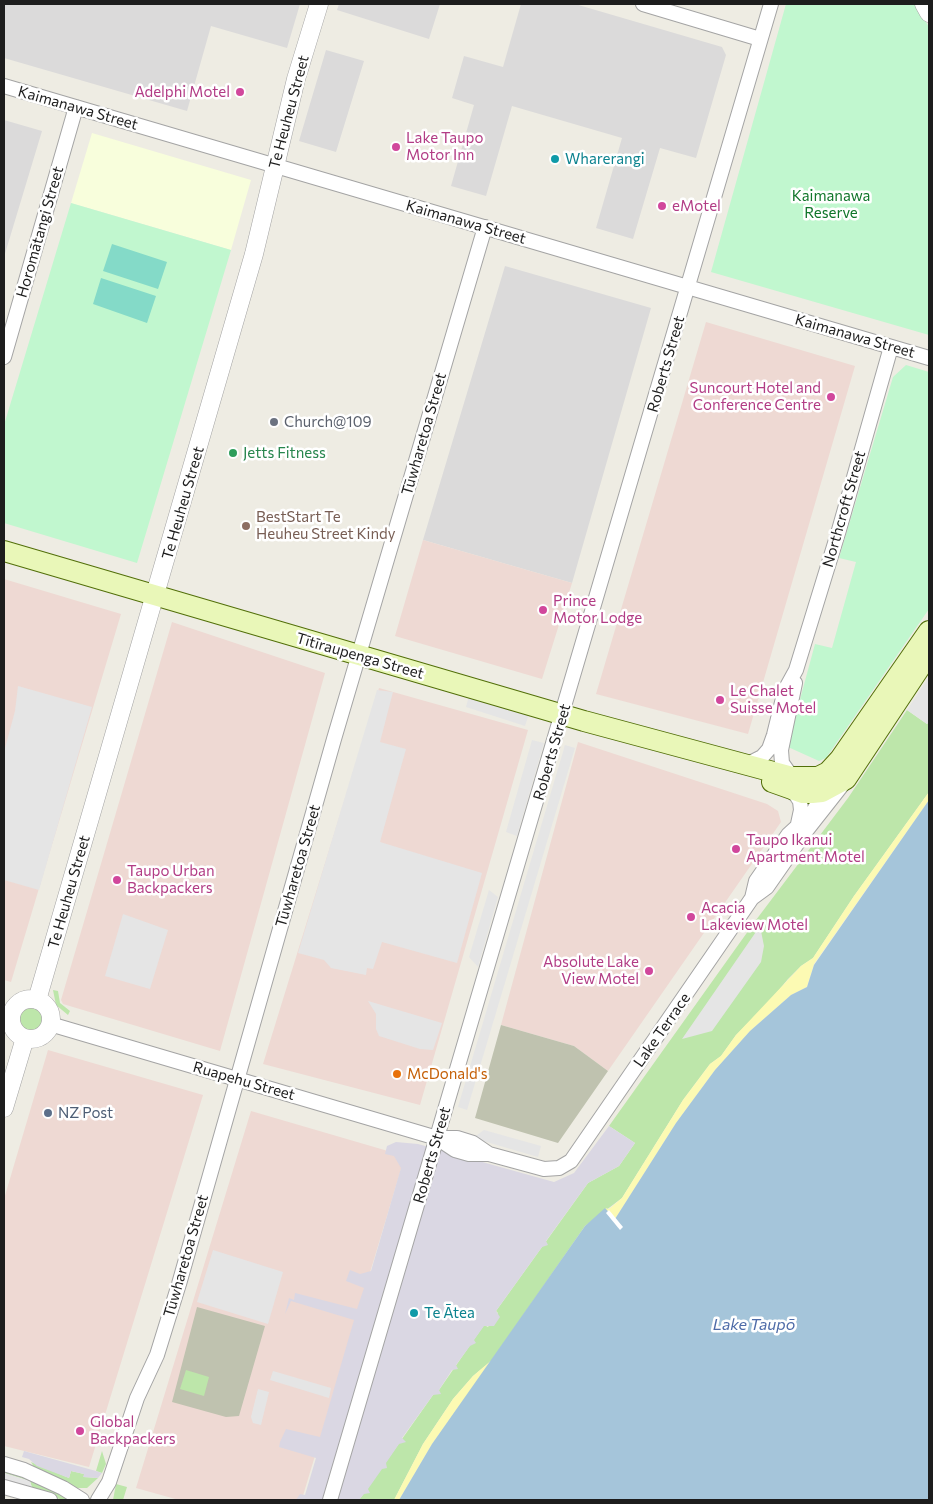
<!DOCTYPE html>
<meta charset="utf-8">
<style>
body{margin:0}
#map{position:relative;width:933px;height:1504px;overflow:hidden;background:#eeece3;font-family:Commissioner,sans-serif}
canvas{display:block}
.frame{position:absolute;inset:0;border:5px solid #1d1d1d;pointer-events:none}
</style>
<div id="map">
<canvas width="933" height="1504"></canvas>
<div class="frame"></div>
</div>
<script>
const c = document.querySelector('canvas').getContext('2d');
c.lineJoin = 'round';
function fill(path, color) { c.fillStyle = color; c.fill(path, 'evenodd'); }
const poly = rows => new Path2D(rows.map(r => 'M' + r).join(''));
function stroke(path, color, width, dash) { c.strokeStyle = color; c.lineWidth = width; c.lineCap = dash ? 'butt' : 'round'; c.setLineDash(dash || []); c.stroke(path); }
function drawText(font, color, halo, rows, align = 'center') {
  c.font = font + ' Commissioner,sans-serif'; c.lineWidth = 5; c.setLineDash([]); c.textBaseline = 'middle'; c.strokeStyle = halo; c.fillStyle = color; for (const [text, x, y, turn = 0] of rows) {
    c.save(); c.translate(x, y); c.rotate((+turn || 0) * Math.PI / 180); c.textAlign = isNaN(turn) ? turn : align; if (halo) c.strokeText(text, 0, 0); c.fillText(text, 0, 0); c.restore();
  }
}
fill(poly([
 [4,4,300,4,287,48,211,26,187,111,4,58],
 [339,4,440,4,429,39,337,10],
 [521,4,575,4,722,47,726,55,696,158,660,148,633,239,596,228,622,138,512,106,486,196,451,186,474,105,452,98,464,56,503,67],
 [326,50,364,61,336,152,299,141],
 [4,120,42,131,4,257],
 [505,266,651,308,572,583,423,540]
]), '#dbdada');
fill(poly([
 [706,322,855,366,748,734,596,694],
 [423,540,572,583,542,679,395,636],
 [4,579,121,614,11,982,4,980],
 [172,622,325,673,220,1051,63,1004,61,1000],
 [379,688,528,730,420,1105,263,1064],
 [578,742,767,804,778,811,781,822,608,1071,574,1046,501,1025],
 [48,1050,203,1095,89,1467,4,1446,4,1199],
 [251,1111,405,1156,302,1499,179,1500,136,1488]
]), '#eed9d3');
fill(poly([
 [92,133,251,180,231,250,71,203]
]), '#f8fedc');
fill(poly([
 [501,1025,574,1046,608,1071,558,1143,475,1118],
 [197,1307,265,1326,239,1416,226,1417,172,1402]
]), '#bfc2af');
fill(poly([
 [907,710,927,724,929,722,929,792,854,896,813,958,801,966,788,979,765,1007,736,1035,721,1056,710,1064,683,1100,622,1198,585,1226,492,1360,473,1376,453,1399,423,1444,394,1500,359,1500,433,1395,439,1390,484,1325,488,1327,498,1313,496,1311,588,1183,619,1166,635,1143,609,1126,756,920,848,798],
 [53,990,58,991,60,1003,70,1011,68,1015,56,1005],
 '19 1019a12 12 0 1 1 24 0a12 12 0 1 1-24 0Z',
 [186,1370,209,1377,204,1396,180,1389],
 [102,1451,106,1464,102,1473,96,1471],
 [31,1462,69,1478,71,1471,84,1474,84,1477,98,1478,87,1488,75,1488,34,1467],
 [4,1469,27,1476,68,1498,64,1500,40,1494,33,1491,30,1481,4,1473],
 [116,1484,127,1487,123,1500,113,1500]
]), '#bde6aa');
fill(poly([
 [929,792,929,800,814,964,807,987,791,995,750,1031,715,1070,676,1123,615,1219,605,1208,609,1209,622,1198,683,1100,710,1064,721,1056,736,1035,801,966,813,958,854,896],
 [492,1360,432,1444,399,1500,394,1500,423,1444,453,1399,473,1376]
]), '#fcfab3');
fill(poly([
 [786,4,915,4,929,27,929,335,711,272],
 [71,203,231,250,137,563,4,523,4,425],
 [906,365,929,372,929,609,826,758,819,761,788,747,789,740,815,644,832,648,856,562,839,558,893,377]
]), '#c1f7cf');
fill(poly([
 [112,244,167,262,158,289,103,271],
 [101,278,156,296,147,323,93,304]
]), '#84dac8');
fill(poly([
 [929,677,929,722,927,724,907,710],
 [18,686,92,707,39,890,4,880,4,752,15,711],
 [377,690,393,692,380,742,406,749,380,842,482,873,457,963,382,942,373,969,367,968,366,975,331,968,324,960,298,953],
 [469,696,529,714,525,726,466,707],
 [532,740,544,743,517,836,506,832],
 [565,745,575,748,467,1110,458,1107],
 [489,890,498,897,478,967,469,957],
 [123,914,168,930,150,989,105,976],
 [760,926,764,946,761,962,712,1031,682,1039],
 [368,1001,442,1023,433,1050,420,1049,379,1036,376,1029,376,1014],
 [484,1130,541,1146,538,1157,473,1138],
 [213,1250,283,1272,268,1324,197,1302],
 [273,1371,331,1388,329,1398,270,1380],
 [258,1389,269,1392,261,1425,253,1423,251,1417],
 [4,1473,30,1481,33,1491,4,1484]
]), '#e5e5e5');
fill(poly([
 [609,1126,635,1143,619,1166,588,1183,546,1241,548,1245,542,1247,496,1311,500,1317,494,1326,484,1326,474,1340,476,1343,470,1346,456,1365,458,1369,452,1370,439,1390,441,1394,433,1395,402,1438,406,1442,399,1444,386,1463,387,1468,382,1469,368,1489,370,1493,364,1494,359,1500,296,1500,300,1494,305,1495,316,1458,279,1447,280,1442,286,1429,320,1437,354,1320,291,1301,285,1314,289,1298,294,1300,295,1293,357,1309,364,1288,346,1281,350,1270,360,1274,371,1271,401,1168,394,1156,385,1154,387,1146,396,1142,418,1144,554,1182,574,1173],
 [24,1451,96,1471,102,1473,98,1478,83,1477,84,1474,71,1471,69,1478,37,1466,29,1459,22,1457]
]), '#dad7e3');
fill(poly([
 [929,800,929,1500,399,1500,432,1444,585,1226,605,1208,615,1219,676,1123,715,1070,750,1031,791,995,807,987,814,965]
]), '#a5c5da');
fill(poly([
 [609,1210,623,1227,620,1230,606,1213]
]), '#fff');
const minor = poly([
 [643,4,760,39],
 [4,86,929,358],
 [4,357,76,107],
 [748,764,762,757,769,749,774,735,785,690,796,670,839,530,891,347],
 [792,777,782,763,781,750,795,683],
 [788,789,796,795,800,801,801,810,798,824],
 [752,898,767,887,806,831,843,784],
 [50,1024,437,1138,457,1138,473,1143,489,1154],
 [437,1138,455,1150,469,1154,489,1154,544,1169,559,1168,571,1161,739,917,752,898,756,881,788,835,813,812,826,787],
 [4,1464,24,1470,63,1488,82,1500],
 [4,1487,50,1500],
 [98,1500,109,1482,137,1398,157,1355,179,1284,334,739,485,227],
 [330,1500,771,4]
]);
const tertiary = poly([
 [924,4,929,13],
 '11 1019a20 20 0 1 1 40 0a20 20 0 1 1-40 0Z',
 [37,1000,254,254,296,79,319,4],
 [4,1108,25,1038]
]);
const secondary = poly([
 [4,551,584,721,792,777,818,777,828,772,840,759,929,631],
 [772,782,803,793,812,793,822,792,846,779,929,654]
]);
stroke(minor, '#a4a4a4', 16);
stroke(tertiary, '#a4a4a4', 19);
stroke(secondary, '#526f09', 22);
stroke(minor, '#fff', 14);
stroke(tertiary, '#fff', 18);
stroke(secondary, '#e9f7b8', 20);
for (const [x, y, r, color] of [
 [240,92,5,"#d1479c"],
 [396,147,5,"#d1479c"],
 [555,159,5,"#0f9aa8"],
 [662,206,5,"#d1479c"],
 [831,397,5,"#d1479c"],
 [274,422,5,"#6b7280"],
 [233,453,5,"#2e9e5b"],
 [246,526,5,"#8d6e63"],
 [543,610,5,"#d1479c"],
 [720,700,5,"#d1479c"],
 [736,849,5,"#d1479c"],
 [117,880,5,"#d1479c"],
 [691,917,5,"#d1479c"],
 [649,971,5,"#d1479c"],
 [397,1074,5,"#e8710a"],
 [48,1113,5,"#5c6f8a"],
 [414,1313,5,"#0f9aa8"],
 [80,1431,5,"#d1479c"]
]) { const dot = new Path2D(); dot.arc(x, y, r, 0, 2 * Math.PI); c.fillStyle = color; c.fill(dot); stroke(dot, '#fff', 2); }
drawText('15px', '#b23c85', '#fff', [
 ["Adelphi Motel",230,92,"right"],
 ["Lake Taupo",406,138],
 ["Motor Inn",406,155],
 ["eMotel",672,206],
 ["Suncourt Hotel and",821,388,"right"],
 ["Conference Centre",821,405,"right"],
 ["Prince",553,601],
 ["Motor Lodge",553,618],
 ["Le Chalet",730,691],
 ["Suisse Motel",730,708],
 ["Taupo Ikanui",746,840],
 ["Apartment Motel",746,857],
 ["Taupo Urban",127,871],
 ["Backpackers",127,888],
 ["Acacia",701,908],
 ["Lakeview Motel",701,925],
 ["Absolute Lake",639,962,"right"],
 ["View Motel",639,979,"right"],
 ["Global",90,1422],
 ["Backpackers",90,1439]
], 'left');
drawText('15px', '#1d1d1d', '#fff', [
 ["Kaimanawa Street",78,108,16],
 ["Te Heuheu Street",289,112,-75],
 ["Kaimanawa Street",466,222,16],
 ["Horomātangi Street",40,232,-74],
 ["Kaimanawa Street",855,336,16],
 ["Roberts Street",666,364,-74],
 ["Tūwharetoa Street",424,434,-74],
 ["Te Heuheu Street",183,503,-74],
 ["Northcroft Street",844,509,-74],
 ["Tītīraupenga Street",360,656,16],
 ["Roberts Street",552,752,-74],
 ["Tūwharetoa Street",298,866,-74],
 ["Te Heuheu Street",69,892,-74],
 ["Lake Terrace",662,1030,-55],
 ["Ruapehu Street",244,1081,16],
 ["Roberts Street",432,1155,-74],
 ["Tūwharetoa Street",186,1256,-74]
]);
drawText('15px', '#0d838f', '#fff', [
 ["Wharerangi",565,159],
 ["Te Ātea",424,1313]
], 'left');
drawText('15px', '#10762a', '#fff', [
 ["Kaimanawa",831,196],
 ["Reserve",831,213]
]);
drawText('15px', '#5b616d', '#fff', [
 ["Church@109",284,422]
], 'left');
drawText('15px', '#27864d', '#fff', [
 ["Jetts Fitness",243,453]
], 'left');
drawText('15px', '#785e54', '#fff', [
 ["BestStart Te",256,517],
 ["Heuheu Street Kindy",256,534]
], 'left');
drawText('15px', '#c56008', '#fff', [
 ["McDonald's",407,1074]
], 'left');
drawText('15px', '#4e5e75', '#fff', [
 ["NZ Post",58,1113]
], 'left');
drawText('italic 16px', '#4e6ba8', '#fff', [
 ["Lake Taupō",754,1325]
]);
</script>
